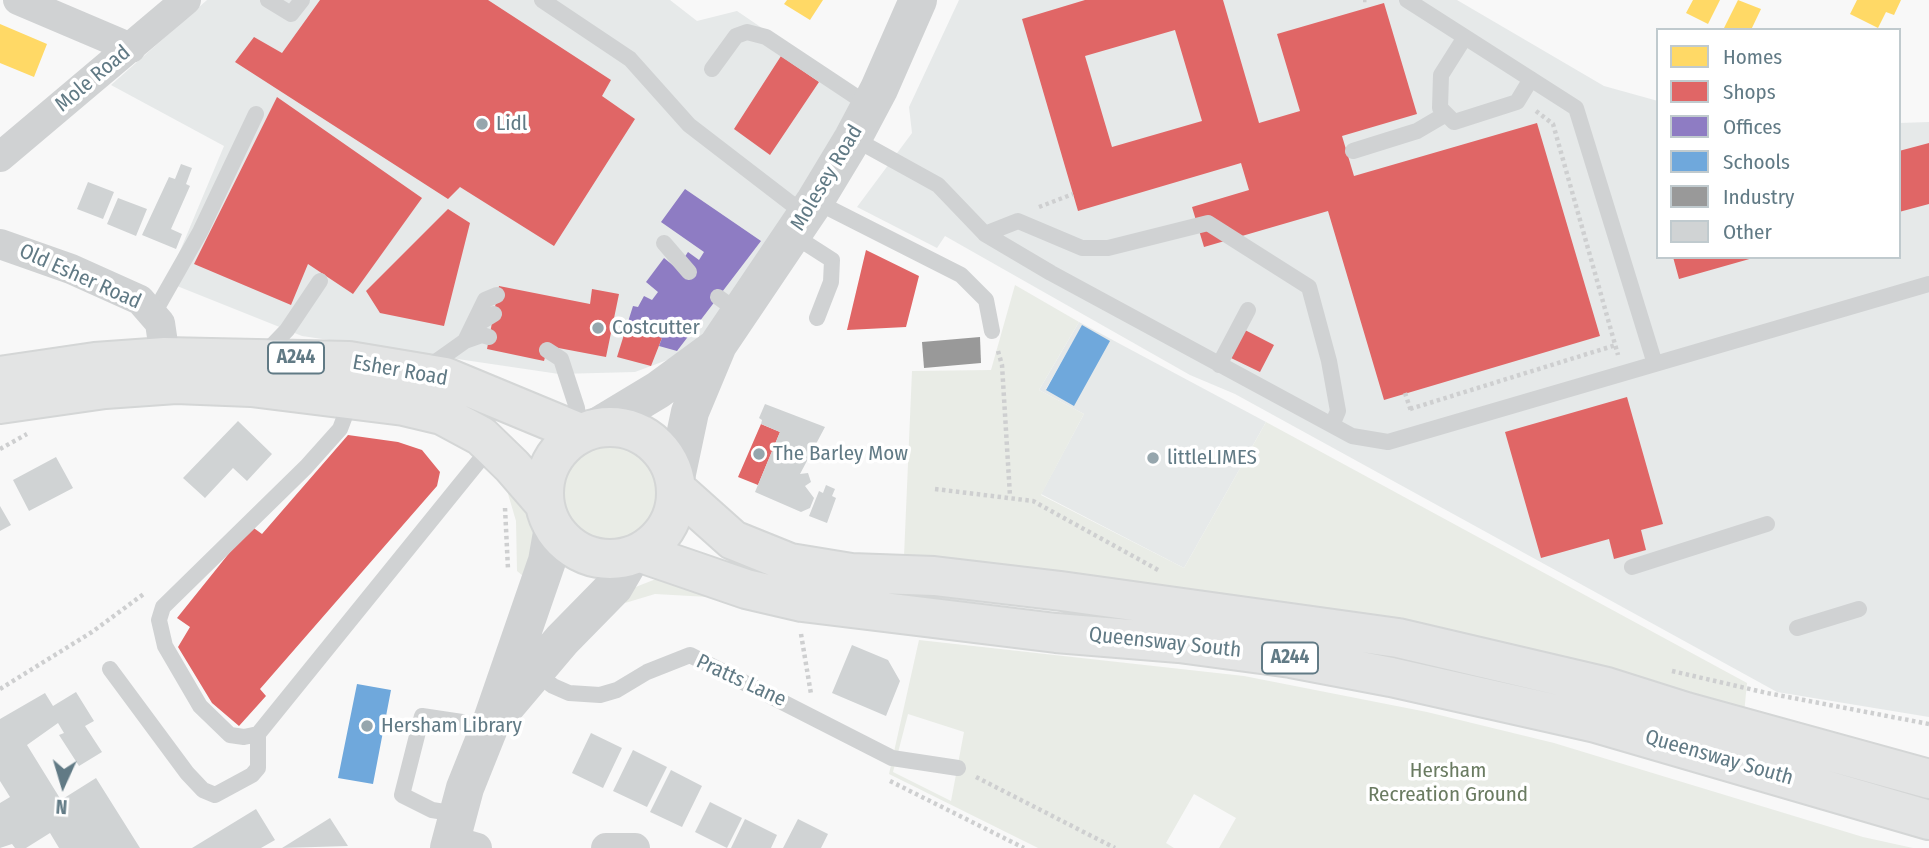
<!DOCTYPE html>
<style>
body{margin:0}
#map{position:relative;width:1929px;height:848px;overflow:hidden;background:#f8f8f8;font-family:"Fira Sans Condensed",sans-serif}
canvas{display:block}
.legend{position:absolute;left:1656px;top:28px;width:245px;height:231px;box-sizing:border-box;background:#fff;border:2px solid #c0cace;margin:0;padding:9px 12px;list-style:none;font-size:21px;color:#617a85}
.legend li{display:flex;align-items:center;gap:14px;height:35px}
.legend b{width:35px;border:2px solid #c0cace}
.north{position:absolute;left:28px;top:750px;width:70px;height:70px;-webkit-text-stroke:5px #fff;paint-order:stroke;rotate:184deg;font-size:19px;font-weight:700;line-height:28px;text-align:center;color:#617a85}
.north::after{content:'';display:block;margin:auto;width:24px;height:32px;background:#617a85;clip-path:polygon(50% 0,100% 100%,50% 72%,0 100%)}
</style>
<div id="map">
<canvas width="1929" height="848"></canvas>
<ul class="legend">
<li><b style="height:19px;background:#ffd966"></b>Homes</li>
<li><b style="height:19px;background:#e06666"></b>Shops</li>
<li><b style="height:19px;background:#8e7cc3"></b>Offices</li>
<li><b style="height:19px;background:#6fa8dc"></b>Schools</li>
<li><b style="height:19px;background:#999"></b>Industry</li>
<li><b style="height:19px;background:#d0d3d4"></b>Other</li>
</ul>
<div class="north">N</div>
</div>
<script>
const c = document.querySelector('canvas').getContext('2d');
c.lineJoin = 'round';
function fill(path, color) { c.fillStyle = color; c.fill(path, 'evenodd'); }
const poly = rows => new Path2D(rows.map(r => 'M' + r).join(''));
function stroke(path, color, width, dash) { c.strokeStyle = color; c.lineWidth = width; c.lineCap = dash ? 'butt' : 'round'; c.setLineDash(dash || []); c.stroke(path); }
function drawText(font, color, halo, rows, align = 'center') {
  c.font = font + ' "Fira Sans Condensed",sans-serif'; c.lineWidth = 7; c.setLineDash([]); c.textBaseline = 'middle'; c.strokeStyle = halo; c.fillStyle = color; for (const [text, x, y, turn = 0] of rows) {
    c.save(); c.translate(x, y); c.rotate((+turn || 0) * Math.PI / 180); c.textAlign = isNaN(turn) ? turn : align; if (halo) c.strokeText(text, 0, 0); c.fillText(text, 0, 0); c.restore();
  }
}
fill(poly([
 [207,0,670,0,697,21,737,11,862,96,702,347,635,372,559,374,302,336,167,282,224,146,111,85],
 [959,0,1457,0,1604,86,1658,101,1658,257,1899,257,1899,123,1929,122,1929,717,1777,692,1235,394,1190,375,945,236,937,248,857,207,912,133,909,107],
 [1079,322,1266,422,1184,568,1041,494,1084,414,1039,390],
 [1082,326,1109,341,1074,405,1046,389]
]), '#e6e9e9');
fill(poly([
 [1015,285,1079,322,1039,390,1084,414,1041,495,1184,568,1266,422,1747,683,1744,714,904,556,912,371,991,370],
 '561 493a50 50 0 1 1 100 0a50 50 0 1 1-100 0Z',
 [506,487,523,506,532,528,534,540,523,576,517,571,516,521],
 [656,579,667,579,726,598,655,594,625,603,633,588],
 [919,640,1244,676,1427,712,1554,743,1863,837,1913,848,1219,848,1236,818,1194,794,1166,843,1174,848,1038,848,889,774],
 [908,714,964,732,951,801,893,772]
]), '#e9ece6');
fill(poly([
 [787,0,823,0,810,20,784,4],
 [1693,0,1720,0,1708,24,1686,13],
 [1738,0,1761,9,1751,30,1723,30],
 [1857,0,1901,0,1894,15,1886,12,1878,28,1850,14],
 [0,24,47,44,34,77,0,63]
]), '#ffd966');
fill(poly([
 [320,0,488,0,611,80,602,96,635,119,554,246,460,187,448,199,235,62,254,37,282,53],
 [1085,0,1223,0,1259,123,1300,111,1277,34,1384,3,1417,114,1342,136,1354,176,1537,123,1600,336,1384,400,1328,211,1204,247,1192,207,1249,190,1241,163,1078,211,1022,19],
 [1175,30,1202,121,1112,147,1085,56],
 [781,56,819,82,770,155,734,129],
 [277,97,422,198,353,294,308,264,291,305,194,264],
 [1929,143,1929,204,1899,212,1899,151],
 [448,209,470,223,444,326,380,313,366,291],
 [866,250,919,276,906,327,847,330],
 [1673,257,1753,257,1753,258,1679,279],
 [499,286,590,304,592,289,619,294,606,357,548,346,544,361,487,349],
 [627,325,662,338,651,366,617,357],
 [1245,330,1274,345,1260,372,1231,358],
 [1627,397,1663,524,1641,530,1646,550,1614,559,1609,539,1541,558,1505,432],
 [761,424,780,432,758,485,738,477],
 [348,435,398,442,422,450,440,472,437,486,260,689,266,696,239,726,212,703,178,647,190,627,177,618,251,526,262,534]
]), '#e06666');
fill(poly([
 [685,189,761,241,677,351,659,346,662,338,627,325,633,306,638,307,644,296,652,300,658,292,646,282,664,258,686,276,682,261,688,252,699,260,704,252,661,222]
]), '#8e7cc3');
fill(poly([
 [1082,325,1110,341,1074,406,1046,390],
 [357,684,391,690,373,784,338,778]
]), '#6fa8dc');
fill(poly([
 [980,337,981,363,924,368,922,342]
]), '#999');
fill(poly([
 [181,164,192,168,186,184,190,186,171,229,182,234,176,249,142,235,169,177,175,179],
 [88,182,114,192,103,219,77,209],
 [118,198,147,209,136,236,107,224],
 [765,404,825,427,800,474,808,473,811,482,805,486,814,498,810,508,801,512,755,492,780,432,761,424,762,420,759,418],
 [238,421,272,454,247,481,233,468,205,498,183,478],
 [56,457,73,488,29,511,13,480],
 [826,485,835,489,832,496,836,498,827,523,809,516,819,491,823,493],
 [0,506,11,525,0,531],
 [852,645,888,660,900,681,886,716,832,693],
 [76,692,94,721,85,726,102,752,79,766,59,735,64,733,58,723,27,745,61,800,96,778,140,848,59,848,50,833,26,848,15,848,12,844,0,848,0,803,10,797,0,781,0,719,45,693,53,706],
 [591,733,622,748,603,788,572,773],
 [633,750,667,767,647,807,613,791],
 [671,770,702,786,682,827,650,812],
 [710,802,742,818,727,848,695,832],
 [256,809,275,840,261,848,192,848],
 [330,818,348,846,282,848],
 [745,819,777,835,771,848,731,848],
 [798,819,828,834,821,848,783,848]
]), '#d0d3d4');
const primary = poly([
 [0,376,95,362,165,357,349,361,445,377,580,433],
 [0,404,105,389,176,384,251,387,404,406,442,415,481,436,512,466,544,503],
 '544 493a66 66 0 1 1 132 0a66 66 0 1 1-132 0Z',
 [677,490,733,540,790,563,851,573,934,576,1061,591,1398,638,1607,687,1686,712,1929,779],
 [641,553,746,589,802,602,1056,633,1179,643,1291,658,1391,677,1596,723,1929,820]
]);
stroke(primary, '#d4d6d6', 42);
stroke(poly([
 [1363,0,1369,0],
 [1536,111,1553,124,1618,355],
 [1039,207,1073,194],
 [998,351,1002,365,1010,496],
 [1405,393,1411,411],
 [1410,409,1616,345],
 [0,449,27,434],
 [935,489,1033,501,1160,571],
 [505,508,508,569],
 [801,634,811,694],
 [1672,671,1767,693,1929,724],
 [0,689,92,632,145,593],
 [976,777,1115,848],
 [890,781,1024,848]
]), '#cecfd0', 4.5, [3.5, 3.5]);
stroke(poly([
 [268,0,291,14,302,0],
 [542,0,630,59,689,125,806,215],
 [1407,0,1576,108,1655,364],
 [1465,37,1441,75,1440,108,1454,122,1517,102,1531,79],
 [712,69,736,36,747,32,766,37,870,106],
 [853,138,938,185,985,234,1051,273,1352,436,1388,442,1929,284],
 [1353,151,1417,131,1446,114],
 [815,201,961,275,986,300,992,331],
 [985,234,1018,221,1082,248,1108,248,1208,223,1309,287,1329,361,1338,411,1332,425],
 [793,235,832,260,831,282,817,318],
 [664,243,689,272],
 [718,297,740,313],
 [154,313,200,232,256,114],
 [471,333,481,322,494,314],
 [465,341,485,300,497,295],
 [547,350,561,359,577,408,580,431],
 [263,355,287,330,320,281],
 [1219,365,1248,310],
 [427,368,465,341,482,335,489,337],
 [351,400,340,429,306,467,163,607,159,620,165,646,200,706,230,735,244,737,258,734,492,445],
 [1632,567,1767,524],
 [1797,628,1859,609],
 [110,669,187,773,203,790,215,795,252,775,258,768,258,734],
 [534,672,553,686,569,693,600,695,617,690,647,672,690,655,892,758,958,768],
 [457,814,432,810,402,795,422,716,462,722,486,733]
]), '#d0d2d3', 16);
stroke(poly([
 [18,0,131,48],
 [0,157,186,0],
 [0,244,71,269,140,300,160,323,165,357],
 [450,840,477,848],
 [606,848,635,848]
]), '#d0d2d3', 30);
stroke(poly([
 [595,428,658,390,714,349],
 [676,478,690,412,718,345,815,201,853,138,879,89,918,0],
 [501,712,562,640,614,587,632,556],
 [449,848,465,788,491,723,547,561,553,527]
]), '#d0d2d3', 38);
stroke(primary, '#e3e4e4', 38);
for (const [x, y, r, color] of [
 [482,124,7,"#96a6ad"],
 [598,328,7,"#96a6ad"],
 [759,454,7,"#96a6ad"],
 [1153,458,7,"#96a6ad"],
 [367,726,7,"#96a6ad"]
]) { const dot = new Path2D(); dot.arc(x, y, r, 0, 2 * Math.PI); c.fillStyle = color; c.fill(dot); stroke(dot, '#fff', 2.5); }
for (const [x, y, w] of [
 [296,358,56],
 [1290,658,56]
]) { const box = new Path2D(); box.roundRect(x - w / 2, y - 15.5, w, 31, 5); c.fillStyle = '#fff'; c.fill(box); stroke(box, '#617a85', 2); }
drawText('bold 19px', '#617a85', null, [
 ["A244",296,358],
 ["A244",1290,658]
]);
drawText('21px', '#617a85', '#fff', [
 ["Mole Road",93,79,-40],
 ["Molesey Road",827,178,-59],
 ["Old Esher Road",80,277,24],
 ["Esher Road",400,371,10],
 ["Queensway South",1165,643,6],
 ["Pratts Lane",741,681,25],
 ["Queensway South",1719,758,16]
]);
drawText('21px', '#617a85', '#fff', [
 ["Lidl",496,124],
 ["Costcutter",612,328],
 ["The Barley Mow",773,454],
 ["littleLIMES",1167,458],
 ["Hersham Library",381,726]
], 'left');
drawText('21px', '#6a7b61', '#fff', [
 ["Hersham",1448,771],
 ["Recreation Ground",1448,795]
]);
</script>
